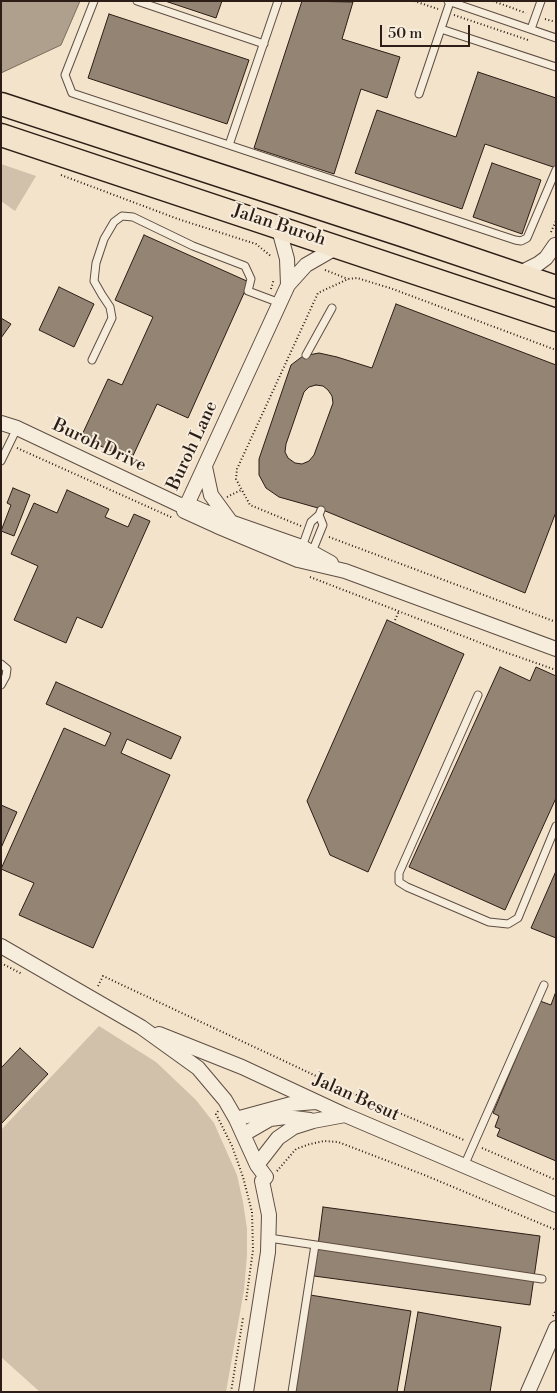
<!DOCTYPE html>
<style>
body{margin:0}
#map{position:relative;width:557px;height:1393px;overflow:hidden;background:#f3e3ca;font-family:"Libre Bodoni",serif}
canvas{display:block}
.frame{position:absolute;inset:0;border:2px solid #2c1d16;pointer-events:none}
.scale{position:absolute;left:380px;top:25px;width:90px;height:22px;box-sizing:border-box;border:2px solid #2c1d16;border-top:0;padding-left:6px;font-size:15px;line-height:18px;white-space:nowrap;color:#2c1d16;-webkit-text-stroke:4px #f7eddd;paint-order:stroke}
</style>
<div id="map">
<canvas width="557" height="1393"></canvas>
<div class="frame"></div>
<div class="scale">50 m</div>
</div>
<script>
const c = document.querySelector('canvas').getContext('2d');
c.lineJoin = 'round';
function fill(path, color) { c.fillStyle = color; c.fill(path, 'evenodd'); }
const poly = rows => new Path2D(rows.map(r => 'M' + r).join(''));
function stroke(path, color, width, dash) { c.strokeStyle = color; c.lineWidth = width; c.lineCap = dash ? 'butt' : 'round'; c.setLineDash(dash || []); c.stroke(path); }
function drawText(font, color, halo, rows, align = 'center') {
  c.font = font + ' "Libre Bodoni",serif'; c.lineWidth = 4; c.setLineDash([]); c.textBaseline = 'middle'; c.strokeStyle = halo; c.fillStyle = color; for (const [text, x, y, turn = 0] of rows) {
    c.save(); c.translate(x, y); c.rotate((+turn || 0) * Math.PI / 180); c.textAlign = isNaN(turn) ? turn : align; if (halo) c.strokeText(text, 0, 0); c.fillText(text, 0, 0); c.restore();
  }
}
fill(poly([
 [1,164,36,176,15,211,1,201],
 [99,1026,156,1062,196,1100,214,1123,237,1175,243,1202,247,1229,247,1255,244,1290,226,1392,40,1392,1,1357,1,1130]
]), '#d1c1ab');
const water = poly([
 [1,1,80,1,61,45,1,73,1,1]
]);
fill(water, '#afa08d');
stroke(water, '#7b6c5d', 1);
const building = poly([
 [165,1,222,1,216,18,165,1],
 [302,1,353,2,342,39,400,57,387,98,361,89,334,174,254,148,302,1],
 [109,14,249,60,227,124,88,78,109,14],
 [478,72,556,98,556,168,485,144,462,209,355,173,377,110,456,137,478,72],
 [492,163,541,180,522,234,473,217,492,163],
 [144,235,249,282,188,418,157,404,131,460,81,437,108,379,122,385,153,317,115,300,144,235],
 [59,287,94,304,74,347,39,330,59,287],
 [396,304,556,365,556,512,525,593,318,508,279,497,266,488,259,475,259,459,291,365,303,356,319,353,337,357,372,368,396,304],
 [316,385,323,386,328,390,332,396,333,403,314,455,309,461,302,464,295,463,288,458,285,452,286,444,304,392,309,387,316,385],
 [1,318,11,324,1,338,1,318],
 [13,488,30,495,14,536,1,531,11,505,7,503,13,488],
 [67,490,109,509,105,517,128,527,134,514,150,521,102,628,77,617,66,643,14,620,38,566,11,554,34,503,57,513,67,490],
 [387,620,464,654,368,872,330,855,307,801,387,620],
 [500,667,530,681,536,667,556,676,556,798,505,910,409,867,500,667],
 [56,682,181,737,171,759,127,739,121,753,170,775,93,948,19,915,34,883,1,869,64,728,105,746,111,733,46,704,56,682],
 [1,805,17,812,1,848,1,805],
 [556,871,556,938,531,928,556,871],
 [555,994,556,994,556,1161,497,1136,500,1129,495,1127,499,1116,493,1113,540,1001,551,1005,555,994],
 [20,1048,48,1074,1,1124,1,1068,20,1048],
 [323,1207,540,1236,530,1305,314,1276,323,1207],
 [310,1295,411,1311,397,1392,294,1392,310,1295],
 [418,1312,501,1327,490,1392,404,1392,418,1312]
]);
fill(building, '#938474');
stroke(building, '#2c1d16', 1);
const service = poly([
 [94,1,65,75,72,93,515,240,521,241,527,238,556,170],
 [137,1,264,44],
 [448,1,556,38],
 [441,29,556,67],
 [531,29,541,1],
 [419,94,450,2],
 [229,145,278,1],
 [306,355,332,308],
 [92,360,112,318,110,307,102,295,94,281,96,263,104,239,114,222,122,216,133,217,193,246,245,266,251,279,248,291,280,303],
 [1,461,17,428],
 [302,547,311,522,319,515,321,510],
 [312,552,323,525,319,515],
 [1,664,7,669,6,676,1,685],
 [478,695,399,873,399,882,407,887,489,922,508,924,518,918,556,826],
 [464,1166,544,985],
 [269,1238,542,1279],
 [292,1392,315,1245]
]);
const minor = poly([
 [278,226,287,259,288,285],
 [518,274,538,264,546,258,555,245],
 [1,423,17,428,180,505,187,504,222,519,302,547,331,563],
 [205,467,211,495,230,521],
 [184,511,217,526,298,560,345,571,556,649],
 [184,511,288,285,306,265,339,246],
 [1,946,141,1027,198,1068,225,1100,236,1119,257,1165,266,1177,262,1181,269,1215,268,1252,246,1392],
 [159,1034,242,1067,345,1115,556,1205],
 [236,1119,291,1104,316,1102],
 [244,1134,270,1119,286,1117,310,1120],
 [257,1165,278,1138,294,1127,313,1121,345,1115],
 [528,1392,556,1328]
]);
const trunk = poly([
 [1,104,402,235,556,287],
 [1,135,556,320]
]);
stroke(service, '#5e4e43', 9);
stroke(minor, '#5e4e43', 16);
stroke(trunk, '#2c1d16', 25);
stroke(poly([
 [414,1,438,9],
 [493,1,526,13],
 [454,15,528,40],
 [545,19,556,22],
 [61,175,178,219,256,244,272,257],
 [551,232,556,221],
 [325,270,348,279],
 [271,289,274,279],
 [17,448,173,518],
 [227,497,241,490],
 [301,526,250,505,236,479,237,469,318,293,348,279,357,278,390,288,556,350],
 [329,537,556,622],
 [310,577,499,650,556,670],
 [395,620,399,611],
 [1,963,22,974],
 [98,986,103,976,363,1098,464,1140],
 [218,1111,216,1114,232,1146,243,1177,252,1212,253,1250,246,1301],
 [482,1148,556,1180],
 [277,1171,296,1149,310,1144,324,1141,338,1142,422,1174,556,1230],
 [553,1316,556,1310],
 [231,1392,243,1318]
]), '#2c1d16', 2, [1, 2.5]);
stroke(service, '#f7eddd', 7);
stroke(minor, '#f7eddd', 14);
stroke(trunk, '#f3e3ca', 22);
drawText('18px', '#2c1d16', '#f7eddd', [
 ["Jalan Buroh",279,226,18],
 ["Buroh Drive",99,446,25],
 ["Buroh Lane",193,446,-65],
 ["Jalan Besut",356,1098,24]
]);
</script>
